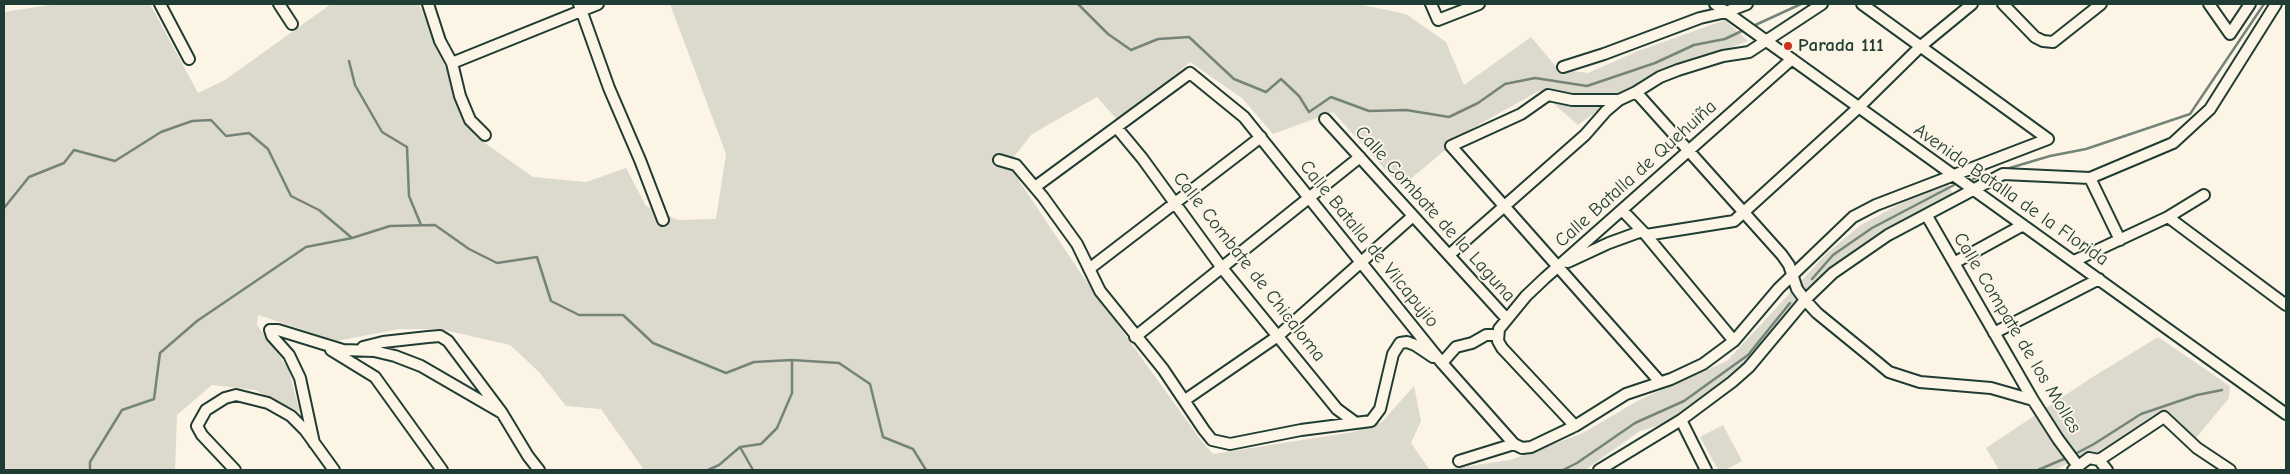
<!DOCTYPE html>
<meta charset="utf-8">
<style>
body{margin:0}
#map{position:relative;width:2290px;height:474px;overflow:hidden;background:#fcf5e5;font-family:"Comic Neue",sans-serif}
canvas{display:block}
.frame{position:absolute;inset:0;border:5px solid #1f3d34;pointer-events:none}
</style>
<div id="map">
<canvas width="2290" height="474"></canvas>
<div class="frame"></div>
</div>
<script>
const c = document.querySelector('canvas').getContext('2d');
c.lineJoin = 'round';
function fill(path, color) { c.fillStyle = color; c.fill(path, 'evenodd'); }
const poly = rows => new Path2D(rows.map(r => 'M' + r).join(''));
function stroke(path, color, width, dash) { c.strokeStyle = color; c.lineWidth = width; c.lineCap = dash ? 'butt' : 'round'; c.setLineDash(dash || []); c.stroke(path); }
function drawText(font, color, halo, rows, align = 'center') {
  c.font = font + ' "Comic Neue",sans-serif'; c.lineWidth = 4; c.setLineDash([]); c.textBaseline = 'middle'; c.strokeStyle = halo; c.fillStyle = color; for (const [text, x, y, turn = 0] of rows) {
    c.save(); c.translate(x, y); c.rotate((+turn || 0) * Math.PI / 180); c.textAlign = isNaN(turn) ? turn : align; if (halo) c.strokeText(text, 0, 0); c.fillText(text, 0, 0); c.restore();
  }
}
fill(poly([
 [56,4,150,4,198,93,225,80,331,4,419,4,448,73,460,113,475,136,533,177,586,182,626,168,646,206,678,220,716,219,726,154,670,4,1358,4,1406,14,1446,42,1464,85,1531,37,1558,69,1588,73,1638,51,1725,20,1748,41,1671,69,1626,90,1578,125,1539,91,1469,130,1401,187,1333,112,1273,134,1243,99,1190,62,1120,123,1097,97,1032,134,1008,164,1082,275,1200,439,1213,454,1353,432,1382,422,1414,386,1421,421,1411,443,1430,470,644,470,601,409,566,406,539,372,510,345,440,329,399,329,337,341,258,315,257,325,288,368,300,412,255,390,212,385,177,415,175,470,4,470,4,12],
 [1946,179,1953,195,1839,264,1748,374,1701,413,1640,431,1585,470,1443,470,1510,460,1581,434,1641,399,1727,361,1827,253,1861,225],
 [2158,337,2230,386,2229,398,2196,438,2167,410,2152,416,2100,454,2090,454,2054,470,1999,470,1986,448,2091,378],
 [1723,425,1742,461,1725,470,1718,470,1700,437]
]), '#dcdacc');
stroke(poly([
 [1078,4,1108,34,1131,50,1158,39,1189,37,1234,79,1266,92,1281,79,1299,96,1309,112,1331,97,1369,111,1406,110,1449,117,1478,103,1505,84,1535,78,1587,86,1655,63,1694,45,1725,39,1746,29],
 [1751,27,1801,4],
 [349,61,355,85,382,132,407,147,409,196,421,225],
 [2003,170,2050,156,2086,149,2190,114,2264,4],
 [1973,179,1998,172],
 [4,208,29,177,64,163,74,150,115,161,161,132,192,121,211,120,226,136,249,133,268,149,291,196,319,210,352,238],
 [1812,279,1833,255,1872,228,1954,185],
 [740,447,753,470],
 [2075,454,2094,444,2141,414,2197,395,2222,390],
 [90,470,90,462,122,410,154,399,160,353,197,321,306,247,352,238,390,226,435,225,469,249,497,263,537,257,551,301,579,315,623,315,653,343,726,373,754,362,792,360,839,363,870,384,883,437,913,449,926,470],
 [708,470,719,465,740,447,761,444,777,428,792,393,792,360],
 [1563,470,1577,463,1635,423,1684,401,1748,355,1790,303],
 [2038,470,2066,458]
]), '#758479', 2.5);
const minor = poly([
 [160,4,189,59],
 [279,4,292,24],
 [428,4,440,41,452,63,460,96,470,120,485,135],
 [579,4,609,88,640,160,663,220],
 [1431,4,1438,20,1479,4],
 [1715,4,2286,414],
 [1862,4,2048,139],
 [2003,4,2035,37,2043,41,2053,42,2101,4],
 [2209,4,2230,34,2250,4],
 [452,63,598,4],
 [1563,67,1604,54,1700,18,1726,12,1747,4],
 [1636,92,1782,255,1789,265,1797,289,1805,300,1817,313,1877,362,1889,372,1920,382,1991,388,2033,400],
 [1619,100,1572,100,1548,95,1521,114,1451,146,1660,382],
 [1325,119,1506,318],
 [1117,128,1142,158,1222,268,1337,409,1356,423],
 [999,160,1016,165,1043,197,1077,244,1100,291,1163,369,1204,430,1212,440,1230,444,1301,430,1371,421,1380,409,1393,354,1400,343,1407,342,1415,345,1433,357],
 [2090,178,2120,240],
 [1035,187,1190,73,1244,117,1442,363,1514,444],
 [1622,210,1646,235,1734,341],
 [1927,216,2033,400,2058,439,2078,466],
 [2168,217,2286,305],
 [1646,235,1734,221,1858,108,1921,46,1972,4],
 [1449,255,1585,135,1606,111,1619,100,1636,92,1660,77,1678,70,1723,56,1749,52,1822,4],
 [2074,261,2168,217,2204,195],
 [1568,262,1609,243,1642,231],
 [1954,263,2023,225],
 [1089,269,1261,137],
 [1994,333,2099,279],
 [1135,337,1360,157],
 [363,347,383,342,428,337,440,336,448,341,502,413,528,456,539,470],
 [331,350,375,377,442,470],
 [1442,363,1456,347,1472,343,1486,335,1497,335],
 [1185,400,1278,336,1413,216],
 [1681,420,1706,470],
 [1575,426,1502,348,1498,341,1499,329,1526,296,1545,278,1792,59],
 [314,443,300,378,289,355,272,336,270,330,278,330,343,350,374,351,395,356,421,366,502,413],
 [2099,460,2107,470],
 [1459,461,1514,444,1522,448,1531,447,1575,426,1626,394,1671,379,1703,364,1734,341,1779,288,1853,217,1876,205,2048,139],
 [235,470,202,435,197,426,206,410,225,398,236,395,268,403,291,416,305,430,334,470],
 [1599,470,1681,420,1732,382,1749,367,1805,300,1833,273,1888,235,2003,174,2090,178,2173,143,2210,109,2276,4],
 [2073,470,2089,458,2099,460,2164,417,2197,448,2230,470]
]);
stroke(minor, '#1f3d34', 14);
stroke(minor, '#fcf5e5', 10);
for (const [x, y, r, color] of [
 [1788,46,5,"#c8321e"]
]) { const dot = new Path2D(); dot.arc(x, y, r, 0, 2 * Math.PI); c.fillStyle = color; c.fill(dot); stroke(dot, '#fcf5e5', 2); }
drawText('bold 19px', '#1f3d34', '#fcf5e5', [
 ["Parada 111",1798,46]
], 'left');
drawText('19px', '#1f3d34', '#fcf5e5', [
 ["Calle Batalla de Quehuiña",1636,174,-42],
 ["Avenida Batalla de la Florida",2011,195,35],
 ["Calle Combate de la Laguna",1435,214,48],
 ["Calle Batalla de Vilcapujio",1369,244,51],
 ["Calle Combate de Chicaloma",1249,267,52],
 ["Calle Compate de los Molles",2017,333,59]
]);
</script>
